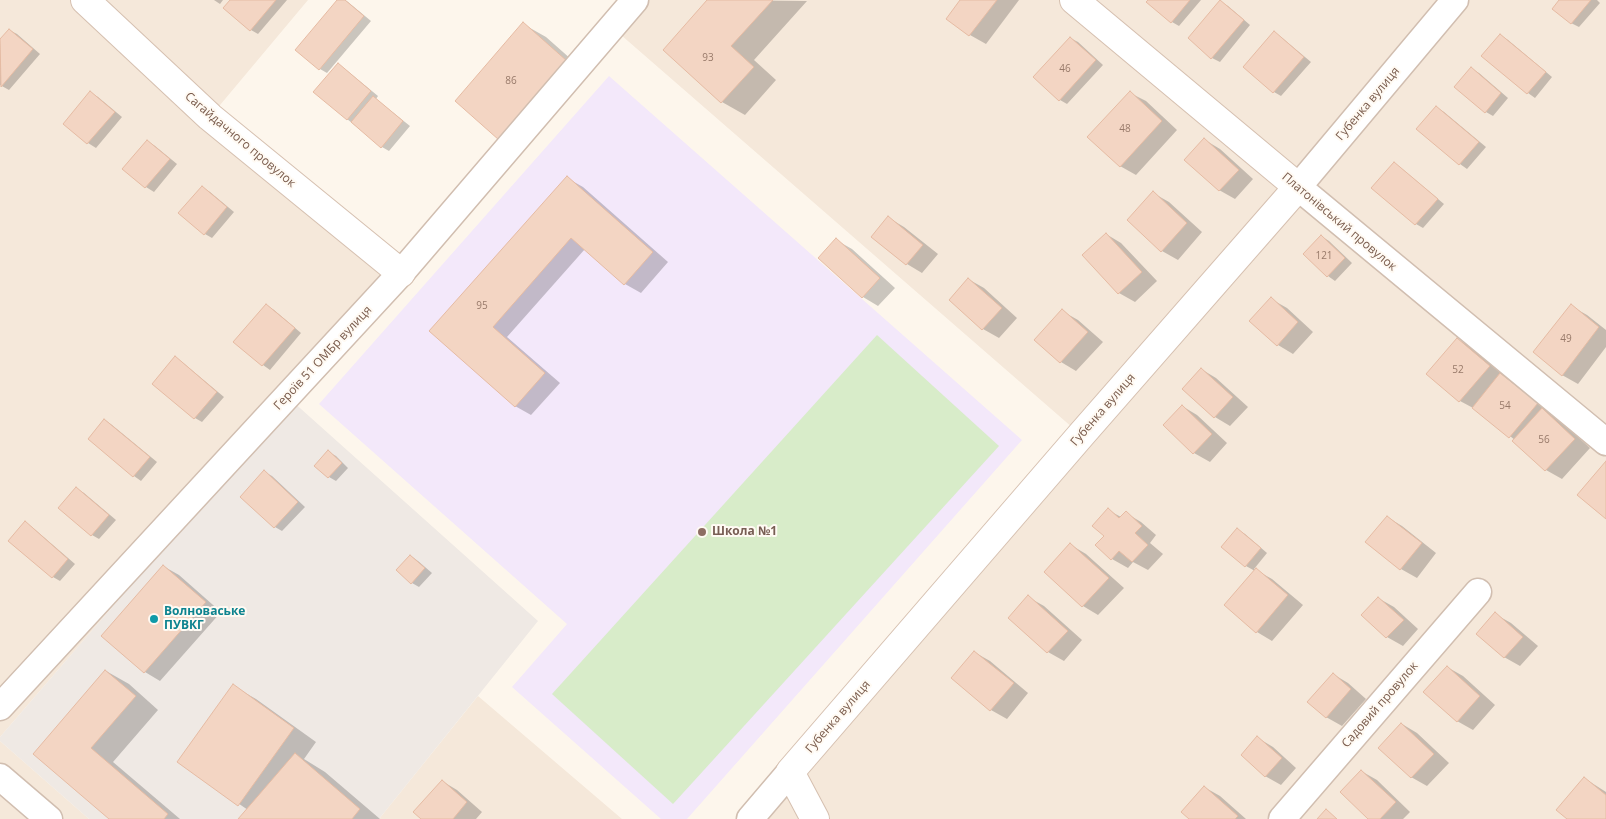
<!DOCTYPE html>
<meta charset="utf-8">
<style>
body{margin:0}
canvas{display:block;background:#fdf6ec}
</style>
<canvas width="1606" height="819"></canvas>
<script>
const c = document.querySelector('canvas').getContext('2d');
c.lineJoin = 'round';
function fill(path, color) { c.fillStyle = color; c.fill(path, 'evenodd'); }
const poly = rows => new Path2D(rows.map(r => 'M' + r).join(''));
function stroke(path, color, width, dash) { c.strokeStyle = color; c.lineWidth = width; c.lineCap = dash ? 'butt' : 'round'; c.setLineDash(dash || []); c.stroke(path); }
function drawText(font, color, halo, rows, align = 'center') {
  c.font = font + ' "Open Sans",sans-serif'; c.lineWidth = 4; c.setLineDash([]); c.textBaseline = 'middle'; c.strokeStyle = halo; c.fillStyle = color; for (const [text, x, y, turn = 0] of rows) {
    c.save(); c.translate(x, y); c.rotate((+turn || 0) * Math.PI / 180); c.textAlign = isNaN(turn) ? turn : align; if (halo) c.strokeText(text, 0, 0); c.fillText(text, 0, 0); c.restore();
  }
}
fill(poly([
 [0,0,308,0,210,117,401,273,0,737],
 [637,0,1606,0,1606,819,750,819,1081,435,613,28],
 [478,696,622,819,379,819],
 [0,741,89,819,0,819]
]), '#f5e8da');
fill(poly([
 [291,400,538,621,379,819,89,819,0,741,0,737]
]), '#efe9e4');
fill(poly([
 [609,76,1022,440,687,819,661,819,512,687,567,624,319,404]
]), '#f3e8fa');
fill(poly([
 [877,335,999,446,673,804,552,694]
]), '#d8ecc9');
fill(poly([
 [214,0,223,0,220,4],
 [232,0,287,0,258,34,251,30],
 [339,0,345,0,348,2,371,21,327,73,320,69],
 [709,0,807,1,754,60,776,80,745,115,722,102],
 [962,0,1019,0,986,44,970,35,948,18],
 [1150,0,1201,0,1179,26,1172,22],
 [1561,0,1597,0,1600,3,1579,27,1571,23],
 [1220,2,1228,6,1250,25,1220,62,1212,58],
 [523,24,546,37,589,75,523,152,500,139],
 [9,30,17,34,40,54,9,90,0,85,0,41],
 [1500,35,1508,40,1552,77,1535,98,1528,93],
 [1281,37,1311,62,1281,96,1274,92,1244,67],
 [1070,38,1078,42,1103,65,1067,104,1060,100,1035,77],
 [338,65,345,69,378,96,376,99,410,126,389,151,382,147,347,119],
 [1472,69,1479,73,1508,98,1493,116,1486,112],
 [91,93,98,97,122,117,96,148,88,143,65,123],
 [1130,93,1146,101,1177,130,1136,175,1120,166],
 [1436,107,1444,112,1486,147,1467,169,1460,164],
 [1205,140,1220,149,1253,179,1235,199,1219,190],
 [147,141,155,146,177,164,154,192,146,187,124,169],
 [1394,163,1401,168,1444,204,1423,228,1416,224,1373,188],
 [567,178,583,187,668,262,641,293,625,284,585,249,507,337,560,383,531,415,515,406,431,331],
 [202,187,210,192,234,212,212,238,205,234],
 [1153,193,1169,202,1202,232,1178,260,1162,251],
 [889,218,904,227,938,254,922,273,907,264,873,237],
 [1106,234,1121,243,1157,281,1135,302,1119,293,1084,255],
 [1321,236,1329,241,1352,263,1335,281,1328,276,1304,254],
 [836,240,852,249,895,288,878,306,863,297,820,258],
 [968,279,984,288,1017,318,999,338,983,329,950,300],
 [1271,299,1287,308,1313,332,1293,354,1278,345],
 [266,305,274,310,301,333,270,370,263,365,235,342],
 [1571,306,1587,315,1606,330,1606,347,1578,384,1562,375],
 [1062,311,1078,320,1103,342,1076,371,1061,362],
 [1457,339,1473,348,1505,376,1504,376,1516,383,1552,413,1551,415,1558,419,1590,448,1562,479,1546,470,1515,440,1475,409,1460,401],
 [175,358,182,362,224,397,202,422,195,418],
 [1201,369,1216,378,1248,407,1230,426,1215,417,1183,389],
 [1182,406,1197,415,1227,443,1210,462,1194,453],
 [105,420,112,425,157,462,141,481,134,476,89,438],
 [328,452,336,456,348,468,336,481,329,477],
 [264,472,272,476,305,507,282,531,275,527],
 [76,488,84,493,116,520,99,539,92,535],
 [1108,510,1121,517,1126,513,1141,522,1156,535,1150,543,1163,554,1148,570,1133,562,1128,568,1112,559,1105,536],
 [1387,517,1402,526,1436,553,1417,578,1401,569,1367,542],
 [25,523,32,527,75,564,60,581,53,577],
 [1237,530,1245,534,1267,553,1254,569,1272,579,1303,605,1272,641,1257,632,1255,571,1246,566],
 [1071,545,1086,554,1124,588,1098,615,1083,606],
 [411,556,418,561,432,573,419,587,412,583],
 [163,566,179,575,221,612,160,681,145,672,103,636],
 [1028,597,1044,606,1082,640,1064,661,1048,652,1010,618],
 [1378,598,1394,607,1418,629,1403,646,1387,637,1363,615],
 [1495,614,1511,623,1538,646,1520,666,1504,657],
 [974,652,990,661,1028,693,1007,719,991,710,953,678],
 [1447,667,1463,676,1495,705,1473,730,1457,721],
 [106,671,129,684,158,710,113,762,180,819,111,819,34,754],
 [1333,674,1348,683,1366,699,1342,726,1326,717],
 [233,686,256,699,316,742,304,759,325,772,380,819,240,819,248,810,178,762],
 [1402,724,1417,733,1449,763,1427,786,1411,777],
 [1258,738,1273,747,1296,768,1281,785,1265,776],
 [1361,771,1377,780,1410,812,1403,819,1370,819],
 [1584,778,1606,792,1606,819,1569,819],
 [442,781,457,790,482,812,476,819,423,819],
 [1204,787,1220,796,1246,819,1191,819]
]), '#0003');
const building = poly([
 [230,0,276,0,250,31,223,8,230,0],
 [337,0,345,0,364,16,319,70,295,50,337,0],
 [707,0,773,0,731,46,754,67,721,103,663,50,707,0],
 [960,0,997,0,969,36,946,19,960,0],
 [1148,0,1190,0,1171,23,1146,2,1148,0],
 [1220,0,1244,20,1211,59,1188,38,1220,0],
 [1559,0,1591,0,1571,24,1552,9,1559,0],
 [523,22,567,61,499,140,455,101,523,22],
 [9,29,33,49,1,87,0,39,9,29],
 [1274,31,1304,57,1273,93,1243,67,1274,31],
 [1500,34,1546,72,1527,94,1481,56,1500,34],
 [1070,37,1096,60,1059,101,1033,77,1070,37],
 [338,63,371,91,347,120,313,92,338,63],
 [1471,67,1501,93,1485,113,1454,87,1471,67],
 [90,91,115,112,87,144,63,124,90,91],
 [1130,91,1162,121,1120,167,1087,137,1130,91],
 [373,96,403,121,381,148,351,122,373,96],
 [1436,106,1479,142,1459,165,1416,129,1436,106],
 [1204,138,1239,170,1219,191,1184,160,1204,138],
 [147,140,170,159,145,188,122,169,147,140],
 [1394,162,1438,199,1415,225,1371,188,1394,162],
 [567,176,653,252,624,285,571,238,493,327,545,373,515,407,429,331,567,176],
 [202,186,227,207,204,235,178,213,202,186],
 [1153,191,1187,223,1161,252,1127,220,1153,191],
 [888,216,923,245,906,265,871,237,888,216],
 [1106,233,1142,272,1118,294,1082,255,1106,233],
 [1321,235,1345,258,1327,277,1303,254,1321,235],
 [836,238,880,278,862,298,818,258,836,238],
 [968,278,1002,308,982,330,949,300,968,278],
 [1271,297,1298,322,1277,346,1249,321,1271,297],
 [266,304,295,328,262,366,233,342,266,304],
 [1571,304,1599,327,1562,376,1533,352,1571,304],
 [1062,309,1088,332,1060,363,1034,340,1062,309],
 [1457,338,1490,366,1459,402,1426,374,1457,338],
 [175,356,217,392,194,419,152,384,175,356],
 [1201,368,1233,397,1214,418,1182,389,1201,368],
 [1500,373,1538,403,1509,438,1472,408,1500,373],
 [1182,405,1212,434,1193,454,1163,425,1182,405],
 [1542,408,1575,439,1545,471,1512,441,1542,408],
 [104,419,150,457,133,477,88,439,104,419],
 [328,450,342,463,328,478,314,466,328,450],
 [1606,461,1606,519,1577,495,1606,461],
 [264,470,298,502,274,528,240,497,264,470],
 [76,487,109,515,91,536,58,508,76,487],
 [1108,508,1119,518,1126,511,1142,526,1135,533,1148,545,1132,562,1119,551,1111,560,1095,545,1104,536,1092,526,1108,508],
 [1387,516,1422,543,1400,570,1365,542,1387,516],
 [25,521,68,559,52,578,8,541,25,521],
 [1237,528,1261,548,1245,567,1221,547,1237,528],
 [1070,543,1109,578,1082,607,1044,572,1070,543],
 [410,555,425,568,411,584,396,570,410,555],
 [163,565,206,602,144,673,101,636,163,565],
 [1256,568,1288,595,1256,633,1224,605,1256,568],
 [1028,595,1068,631,1047,653,1008,618,1028,595],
 [1378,597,1404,620,1386,638,1361,615,1378,597],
 [1495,612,1523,637,1504,658,1476,634,1495,612],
 [974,651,1014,683,990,711,951,678,974,651],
 [1447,666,1480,696,1457,722,1423,692,1447,666],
 [105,670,136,696,91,748,168,814,164,819,109,819,33,754,105,670],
 [1333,673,1351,689,1326,718,1307,702,1333,673],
 [233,684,294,728,238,806,177,762,233,684],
 [1401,723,1434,754,1411,778,1378,748,1401,723],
 [1257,736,1282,758,1265,777,1241,755,1257,736],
 [295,753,360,809,352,819,238,819,295,753],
 [1361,770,1396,802,1380,819,1368,819,1340,792,1361,770],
 [1584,777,1606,795,1606,819,1567,819,1556,810,1584,777],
 [442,780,467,802,453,819,421,819,413,812,442,780],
 [1204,786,1238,816,1235,819,1189,819,1181,812,1204,786],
 [1326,809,1337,819,1317,819,1326,809]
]);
fill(building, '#f3d5c3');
stroke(building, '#e6bba3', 1);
const street = poly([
 [1455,0,1298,187,1606,442],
 [0,707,401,273,635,0],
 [0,777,49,819],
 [750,819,790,772],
 [1282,819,1478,592]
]);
const secondary = poly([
 [85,0,210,117,401,273],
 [815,819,790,772,1081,435,1298,187,1074,0]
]);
stroke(street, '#d1beb0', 29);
stroke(secondary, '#d6c0b0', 30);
stroke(street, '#fff', 26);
stroke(secondary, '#fff', 28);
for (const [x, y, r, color] of [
 [702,532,5,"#8d6e63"],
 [154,619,5,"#0f9aa8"]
]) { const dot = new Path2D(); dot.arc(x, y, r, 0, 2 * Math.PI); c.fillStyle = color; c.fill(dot); stroke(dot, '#fffaf3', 2); }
drawText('10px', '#987a6a', null, [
 ["93",708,58],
 ["46",1065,69],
 ["86",511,81],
 ["48",1125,129],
 ["121",1324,256],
 ["95",482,306],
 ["49",1566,339],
 ["52",1458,370],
 ["54",1505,406],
 ["56",1544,440]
]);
drawText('12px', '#7a5c4d', '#fffaf3', [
 ["Губенка вулиця",1368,104,-50],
 ["Сагайдачного провулок",240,140,40],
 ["Платонівський провулок",1339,222,40],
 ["Героїв 51 ОМБр вулиця",323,358,-47],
 ["Губенка вулиця",1103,410,-49],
 ["Садовий провулок",1380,705,-49],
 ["Губенка вулиця",838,717,-49]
]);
drawText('bold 12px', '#785e54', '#fffaf3', [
 ["Школа №1",712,532]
], 'left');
drawText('bold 12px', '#0d838f', '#fffaf3', [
 ["Волноваське",164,612],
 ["ПУВКГ",164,626]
], 'left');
</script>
